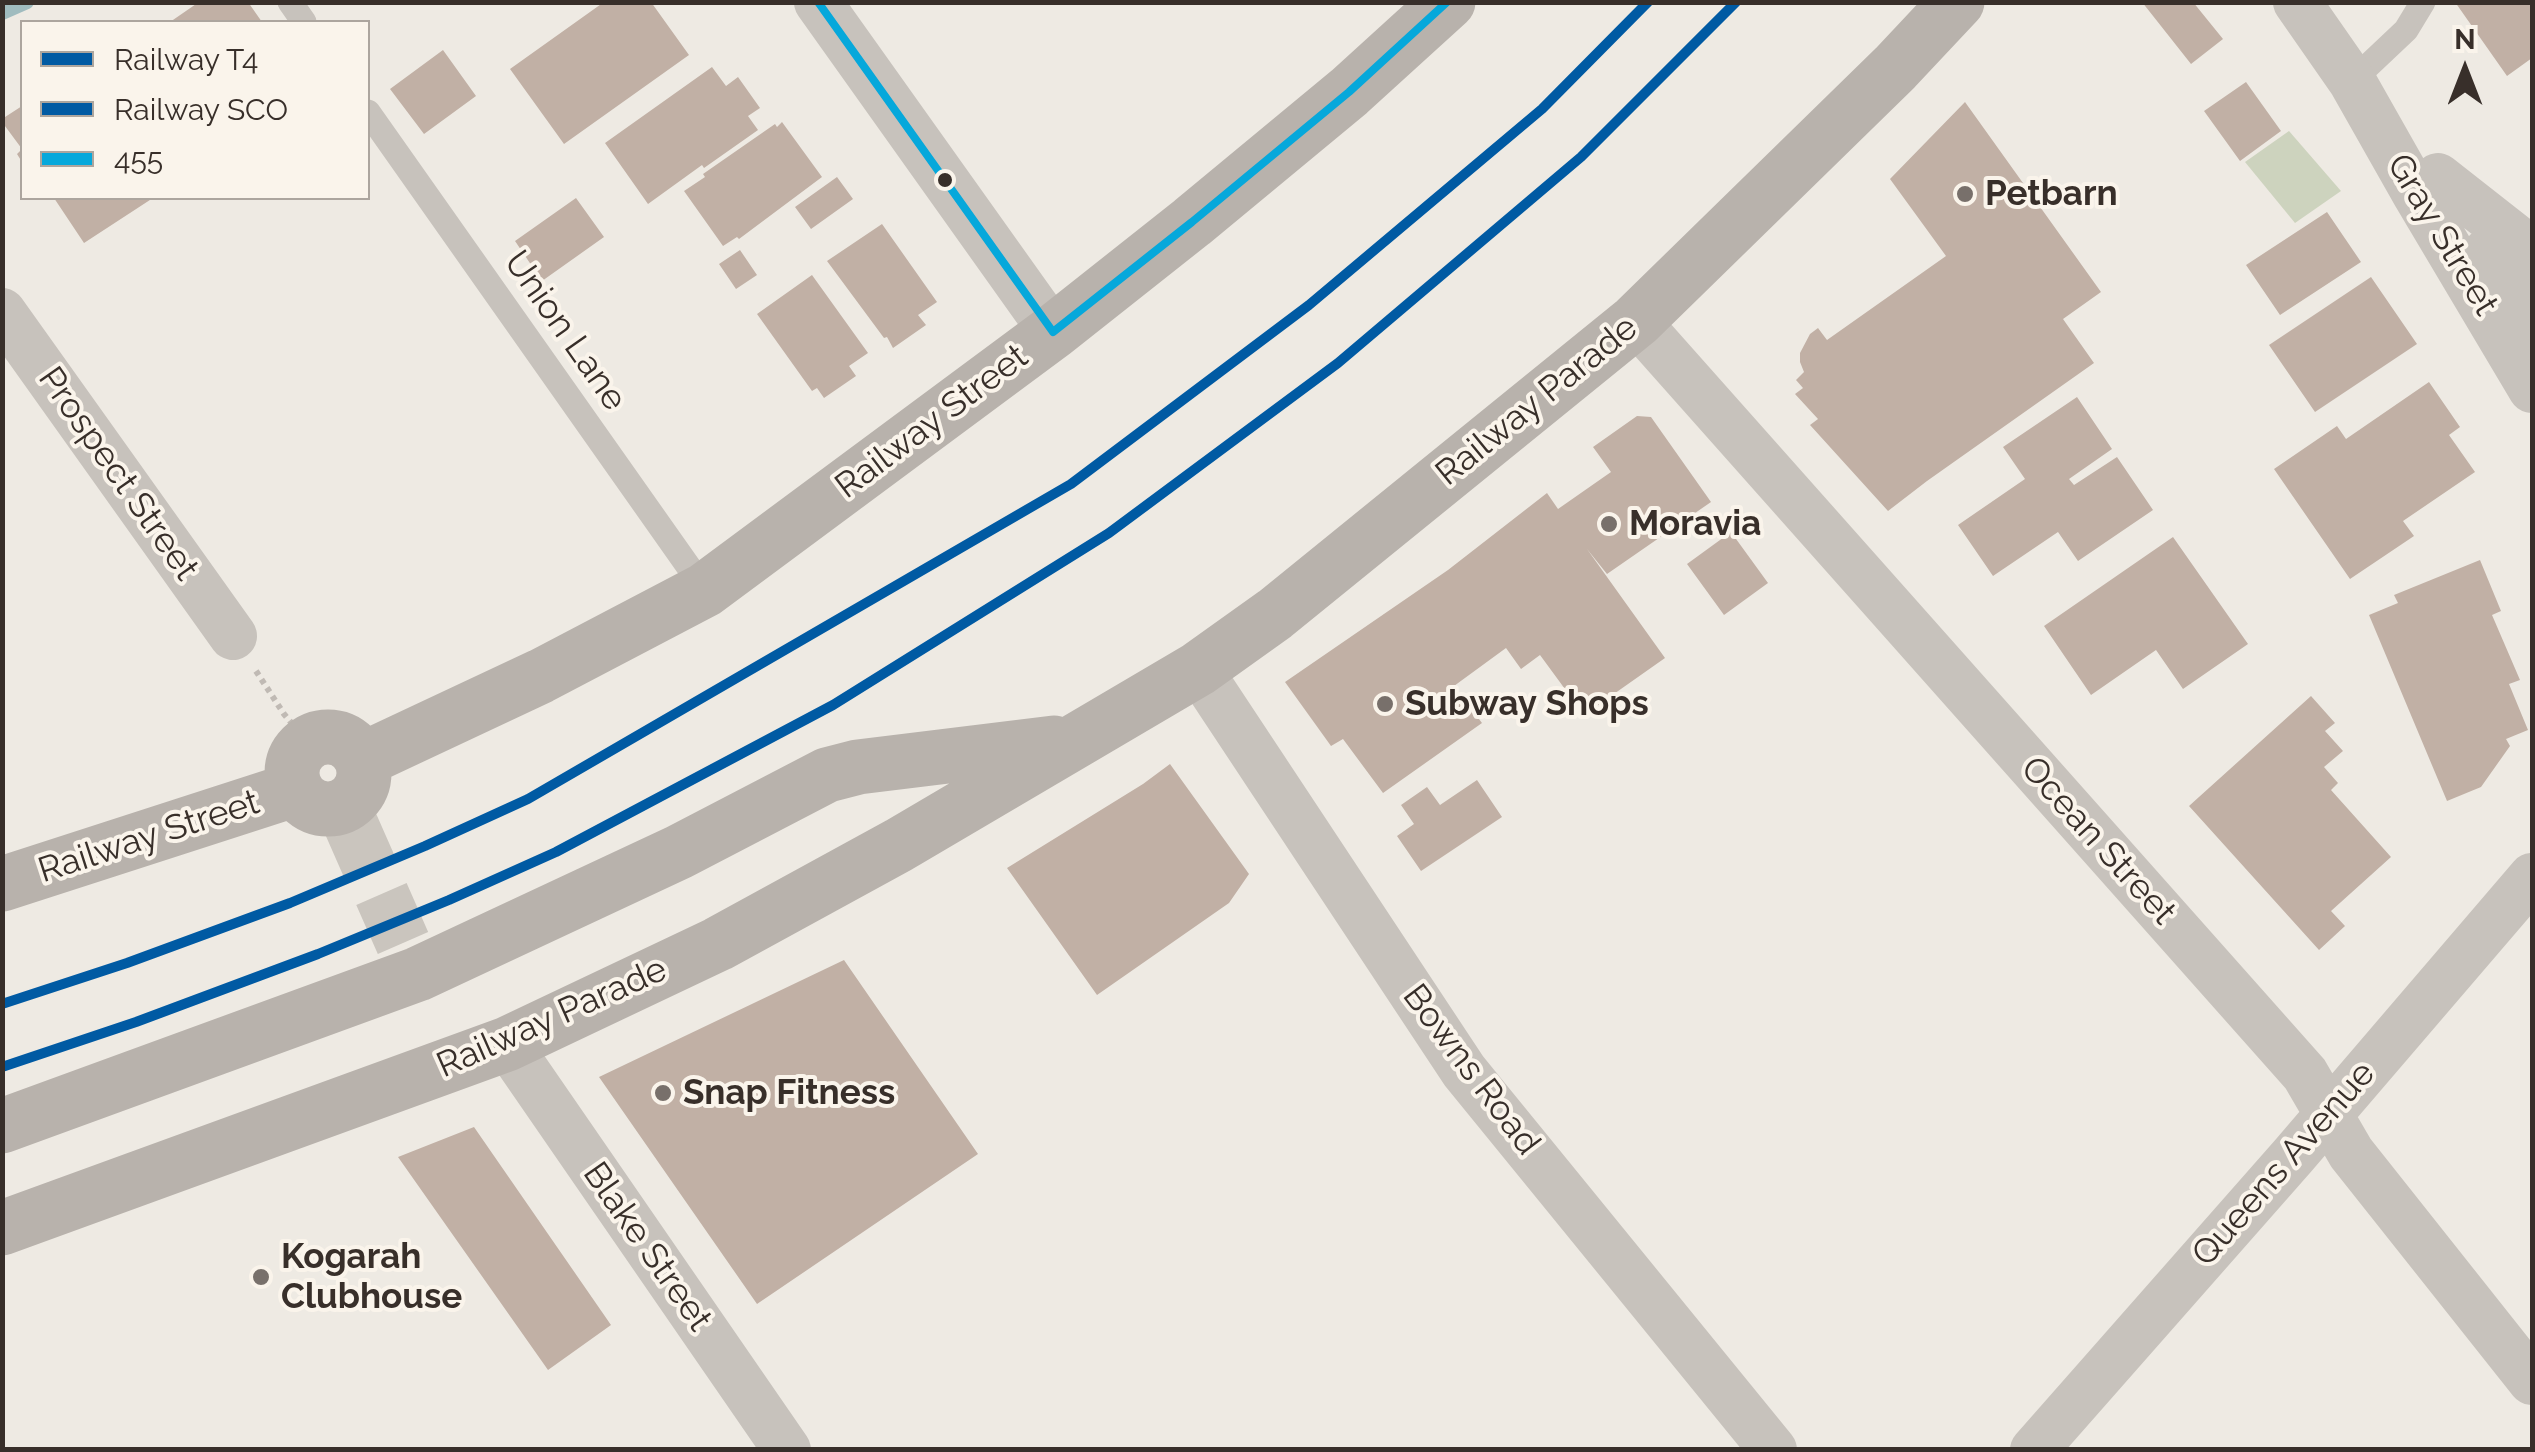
<!DOCTYPE html>
<style>
body{margin:0}
#map{position:relative;width:2535px;height:1452px;overflow:hidden;background:#eeeae3;font-family:Raleway,sans-serif}
canvas{display:block}
.frame{position:absolute;inset:0;border:5px solid #382f2a;pointer-events:none}
.legend{position:absolute;left:20px;top:20px;width:350px;height:180px;box-sizing:border-box;background:#faf4eb;border:2px solid #aca59e;margin:0;padding:12px 18px;list-style:none;font-size:30px;color:#382f2a}
.legend li{display:flex;align-items:center;gap:20px;height:50px}
.legend b{width:50px;border:2px solid #aca59e}
.north{position:absolute;left:2415px;top:20px;width:100px;height:100px;-webkit-text-stroke:8px #faf4eb;paint-order:stroke;rotate:0deg;font-size:28px;font-weight:700;line-height:40px;text-align:center;color:#382f2a}
.north::after{content:'';display:block;margin:auto;width:35px;height:45px;background:#382f2a;clip-path:polygon(50% 0,100% 100%,50% 72%,0 100%)}
</style>
<div id="map">
<canvas width="2535" height="1452"></canvas>
<div class="frame"></div>
<ul class="legend">
<li><b style="height:12px;background:#005aa3"></b>Railway T4</li>
<li><b style="height:12px;background:#005aa3"></b>Railway SCO</li>
<li><b style="height:12px;background:#06a8db"></b>455</li>
</ul>
<div class="north">N</div>
</div>
<script>
const c = document.querySelector('canvas').getContext('2d');
c.lineJoin = 'round';
function fill(path, color) { c.fillStyle = color; c.fill(path, 'evenodd'); }
const poly = rows => new Path2D(rows.map(r => 'M' + r).join(''));
function stroke(path, color, width, dash) { c.strokeStyle = color; c.lineWidth = width; c.lineCap = dash ? 'butt' : 'round'; c.setLineDash(dash || []); c.stroke(path); }
function drawText(font, color, halo, rows, align = 'center') {
  c.font = font + ' Raleway,sans-serif'; c.lineWidth = 8; c.setLineDash([]); c.textBaseline = 'middle'; c.strokeStyle = halo; c.fillStyle = color; for (const [text, x, y, turn = 0] of rows) {
    c.save(); c.translate(x, y); c.rotate((+turn || 0) * Math.PI / 180); c.textAlign = isNaN(turn) ? turn : align; if (halo) c.strokeText(text, 0, 0); c.fillText(text, 0, 0); c.restore();
  }
}
fill(poly([
 [2289,131,2341,191,2295,223,2245,162]
]), '#cdd3be');
stroke(poly([
 [2,13,27,2]
]), '#a0bcbf', 14);
fill(poly([
 [199,2,248,2,262,22,170,22],
 [604,2,651,2,689,55,564,144,510,69],
 [2142,2,2193,2,2223,39,2191,64],
 [2455,2,2532,2,2532,58,2507,76],
 [443,50,476,96,424,134,390,89],
 [712,67,726,86,738,77,760,108,748,116,758,130,704,168,702,165,648,204,605,143],
 [2246,82,2281,131,2240,161,2204,111],
 [1965,102,2101,292,2063,319,2094,363,1927,481,1888,511,1810,425,1818,419,1795,394,1803,388,1796,380,1804,372,1800,362,1800,353,1810,334,1818,328,1827,340,1946,256,1890,179],
 [22,106,22,162,17,154,22,149,2,122,2,119],
 [782,122,822,177,739,239,737,237,723,246,684,191,705,177,703,174,775,124,777,127],
 [837,177,853,199,811,229,795,207],
 [54,198,153,198,84,243],
 [576,198,604,237,542,281,515,241],
 [2327,212,2361,262,2280,315,2246,265],
 [882,224,937,302,918,315,926,325,893,348,887,337,884,338,827,261],
 [740,250,757,275,736,289,719,264],
 [812,275,868,353,849,366,856,376,824,398,817,388,812,391,757,314],
 [2371,277,2417,344,2315,412,2269,345],
 [2429,382,2460,427,2449,435,2475,472,2403,521,2414,536,2350,579,2274,469,2337,426,2346,439],
 [2077,397,2112,449,2069,479,2074,485,2117,457,2153,510,2078,561,2058,532,1993,576,1958,525,2025,479,2003,447],
 [1637,416,1651,417,1711,502,1607,574,1587,549,1665,658,1584,715,1540,655,1521,669,1506,648,1454,686,1482,723,1383,793,1343,739,1331,746,1285,682,1448,570,1547,493,1558,509,1611,472,1593,447],
 [1731,532,1768,583,1724,615,1687,564],
 [2173,537,2248,644,2183,689,2156,650,2091,695,2044,626],
 [2480,560,2501,611,2492,615,2520,680,2509,684,2528,730,2506,739,2510,746,2481,787,2447,801,2369,615,2398,603,2394,595],
 [2311,696,2335,723,2325,731,2343,751,2324,767,2338,783,2331,790,2391,857,2331,911,2345,926,2319,950,2189,806],
 [1170,764,1249,874,1229,903,1097,995,1007,868,1143,784],
 [1477,780,1502,817,1421,871,1397,836,1414,824,1401,805,1427,787,1440,805],
 [844,960,978,1154,757,1304,599,1077],
 [474,1127,611,1325,548,1370,398,1157]
]), '#c1b0a5');
stroke(poly([
 [348,818,403,943]
]), '#cac5be', 55, [55, 28]);
stroke(poly([
 [256,671,284,714,307,742]
]), '#c0bab4', 6, [5, 5]);
stroke(poly([
 [290,2,304,22],
 [2352,81,2406,30,2423,2],
 [368,112,705,590]
]), '#c7c2bc', 25);
stroke(poly([
 [818,2,1053,332],
 [2297,2,2352,81,2416,194,2532,389],
 [2438,177,2532,251],
 [2487,252,2532,319],
 [2,312,233,636],
 [1636,321,2305,1074,2351,1153,2532,1381],
 [1198,669,1464,1071,1773,1450],
 [507,1044,787,1450],
 [2034,1450,2293,1156,2532,877]
]), '#c7c2bc', 48);
stroke(poly([
 '292 773a36 36 0 1 1 72 0a36 36 0 1 1-72 0Z',
 [362,760,541,676,705,590,1053,332,1192,222,1349,92,1448,2],
 [2,884,296,789],
 [2,1126,418,974,679,852,827,775,858,767,1054,743],
 [2,1228,507,1044,718,944,899,845,1198,669,1275,614,1636,321,1895,68,1957,2]
]), '#b8b2ac', 55);
stroke(poly([
 [818,2,1053,332],
 [1053,332,1192,222,1349,92,1447,2]
]), '#06a8db', 8);
stroke(poly([
 [2,1067,136,1022,318,954,449,900,556,852,833,705,1109,533,1338,363,1581,157,1736,2]
]), '#005aa3', 10);
stroke(poly([
 [2,1004,127,963,290,903,425,846,528,799,1071,484,1309,305,1542,109,1648,2]
]), '#005aa3', 10);
for (const [x, y, r, color] of [
 [945,180,9,"#382f2a"],
 [1965,194,10,"#78706b"],
 [1609,524,10,"#78706b"],
 [1385,704,10,"#78706b"],
 [663,1093,10,"#78706b"],
 [261,1277,10,"#78706b"]
]) { const dot = new Path2D(); dot.arc(x, y, r, 0, 2 * Math.PI); c.fillStyle = color; c.fill(dot); stroke(dot, '#faf4eb', 4); }
drawText('bold 35px', '#382f2a', '#faf4eb', [
 ["Petbarn",1985,194],
 ["Moravia",1629,524],
 ["Subway Shops",1405,704],
 ["Snap Fitness",683,1093],
 ["Kogarah",281,1257],
 ["Clubhouse",281,1297]
], 'left');
drawText('35px', '#382f2a', '#faf4eb', [
 ["Gray Street",2442,235,59],
 ["Union Lane",565,331,55],
 ["Railway Parade",1537,401,-39],
 ["Railway Street",932,422,-37],
 ["Prospect Street",118,474,55],
 ["Railway Street",149,837,-18],
 ["Ocean Street",2098,841,48],
 ["Railway Parade",552,1018,-24],
 ["Bowns Road",1471,1070,53],
 ["Queens Avenue",2284,1164,-49],
 ["Blake Street",647,1247,55]
]);
</script>
